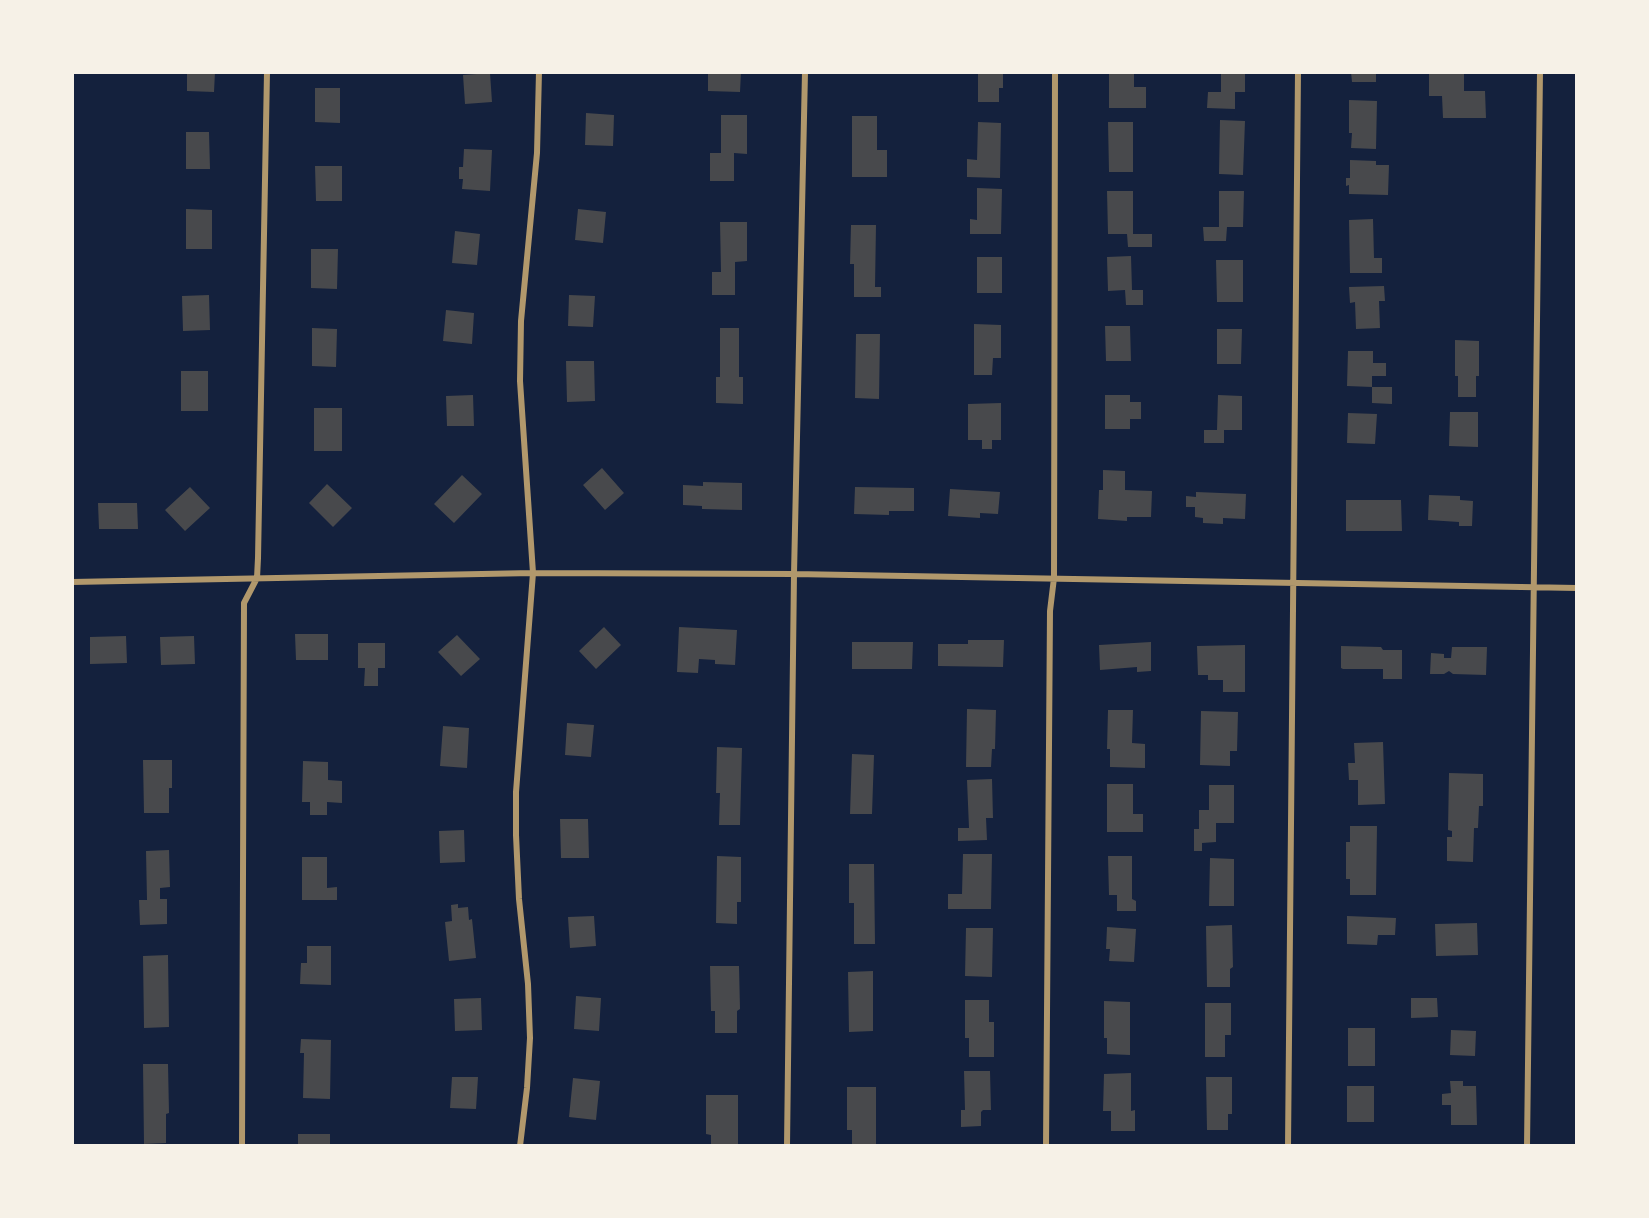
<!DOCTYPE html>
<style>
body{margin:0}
#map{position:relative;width:1649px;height:1218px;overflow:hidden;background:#14213d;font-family:Poppins,sans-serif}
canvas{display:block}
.frame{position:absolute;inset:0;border:74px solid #f6f1e7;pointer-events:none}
</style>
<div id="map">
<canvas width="1649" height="1218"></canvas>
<div class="frame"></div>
</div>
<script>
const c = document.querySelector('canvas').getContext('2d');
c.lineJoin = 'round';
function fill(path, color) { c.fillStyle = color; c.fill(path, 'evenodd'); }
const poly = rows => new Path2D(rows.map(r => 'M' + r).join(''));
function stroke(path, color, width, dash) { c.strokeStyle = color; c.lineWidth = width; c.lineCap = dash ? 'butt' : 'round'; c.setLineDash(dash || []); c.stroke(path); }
fill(poly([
 [187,72,215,72,214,92,187,91],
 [708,72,741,72,740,92,708,91],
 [978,72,1003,72,1003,88,999,88,999,102,978,102],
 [1109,72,1134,72,1134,87,1146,87,1146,108,1109,108],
 [1221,72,1245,72,1245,92,1235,92,1235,109,1207,108,1208,92,1221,92],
 [1351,72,1376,72,1376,82,1352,82],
 [1441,72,1464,72,1464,91,1485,91,1486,118,1443,118,1442,96,1429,96,1429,74],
 [490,73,492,102,465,104,463,75],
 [315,88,340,88,340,123,315,122],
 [1349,100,1377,101,1376,149,1351,148,1352,133,1349,133],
 [586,113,614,115,613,146,585,145],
 [721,115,747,115,747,154,734,153,734,181,710,181,710,153,721,153],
 [852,116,877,116,877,150,887,150,887,177,852,177],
 [1220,120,1245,121,1243,175,1219,174],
 [978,122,1001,123,1000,178,967,177,967,159,977,160],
 [1108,122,1133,122,1133,172,1109,172],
 [186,132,209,132,210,169,186,169],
 [464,149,492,150,490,191,462,189,463,179,459,179,459,167,463,167],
 [1350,160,1376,161,1376,165,1389,165,1388,195,1349,194,1349,185,1346,186,1346,178,1350,178],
 [315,166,342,166,342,201,316,201],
 [977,188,1002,189,1001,234,970,234,970,219,977,220],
 [1107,191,1133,191,1133,234,1152,234,1152,247,1128,247,1127,234,1108,234],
 [1219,191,1244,191,1243,227,1227,227,1226,241,1204,241,1203,227,1219,227],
 [186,209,212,210,212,249,186,249],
 [578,209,606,212,603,243,575,240],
 [1373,219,1374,258,1382,258,1382,273,1350,273,1349,220],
 [720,222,747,222,747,261,735,262,735,295,712,295,712,272,721,272],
 [851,225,876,225,875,287,881,287,881,297,854,297,854,264,850,264],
 [455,231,480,234,477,265,452,263],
 [311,249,338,249,337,289,311,288],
 [1131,256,1132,290,1143,290,1143,305,1126,305,1125,290,1108,291,1107,257],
 [977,257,1002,257,1002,293,977,293],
 [1216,260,1243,260,1243,302,1217,302],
 [1384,286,1385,301,1379,301,1380,328,1356,329,1355,302,1350,303,1349,287],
 [209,295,210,330,183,331,182,296],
 [569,295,595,296,593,327,568,326],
 [446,310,474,313,472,344,443,341],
 [974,324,1001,325,1001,358,993,358,992,375,974,375],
 [1105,326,1130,326,1131,361,1106,361],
 [312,328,337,329,336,367,312,366],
 [720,328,739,328,739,377,743,377,743,404,716,403,716,377,720,377],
 [1217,329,1242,329,1241,364,1217,364],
 [856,334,880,334,879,399,855,398],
 [1455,340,1479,341,1479,376,1476,376,1476,397,1458,397,1458,376,1455,376],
 [1348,351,1373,351,1373,363,1386,363,1386,376,1372,376,1372,387,1347,386],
 [566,361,594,361,595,401,567,402],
 [181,371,208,371,208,411,181,411],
 [1372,387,1392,387,1392,404,1372,403],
 [473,395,474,426,447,426,446,396],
 [1105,395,1130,395,1130,402,1141,402,1141,419,1130,419,1130,429,1105,429],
 [1218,395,1242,396,1242,430,1224,430,1224,443,1204,443,1204,430,1217,430],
 [1001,403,1001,440,992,440,992,449,982,449,982,440,968,440,968,404],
 [314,408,342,408,342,451,314,451],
 [1450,412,1478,412,1478,447,1449,446],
 [1348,413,1377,414,1375,444,1347,443],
 [602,468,624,493,605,510,583,485],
 [1103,470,1125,471,1125,490,1152,491,1151,517,1127,517,1127,521,1098,519,1099,490,1103,490],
 [462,475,482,494,454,523,434,504],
 [703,482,742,483,742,510,702,509,702,506,683,505,683,485,703,486],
 [327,484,352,508,333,527,309,503],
 [190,487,210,508,185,531,165,510],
 [855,487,914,488,914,511,889,511,889,515,854,514],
 [950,489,1000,492,998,514,980,513,980,518,948,516],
 [1196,492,1246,494,1245,519,1223,518,1223,524,1203,523,1203,518,1195,517,1195,507,1186,507,1186,496,1196,497],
 [1429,495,1460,496,1460,500,1473,501,1472,526,1459,526,1459,522,1428,520],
 [1346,500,1401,500,1402,531,1346,531],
 [98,503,137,503,138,529,99,529],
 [604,627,621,645,596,669,579,651],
 [679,627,737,630,735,665,715,664,715,660,699,659,698,673,677,672],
 [295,634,328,634,328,660,296,660],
 [457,635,480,659,461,676,438,652],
 [126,636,127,663,90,664,90,637],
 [194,636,195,664,161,665,160,637],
 [968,640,1004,640,1003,667,938,666,938,644,968,644],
 [852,642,913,642,912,669,852,669],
 [1151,642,1151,671,1137,672,1137,667,1100,670,1099,645],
 [358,643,385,643,385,668,378,668,378,686,364,686,365,668,358,668],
 [1245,645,1245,692,1223,692,1223,680,1208,680,1208,675,1198,675,1197,646],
 [1341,646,1381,647,1383,650,1402,650,1402,679,1383,679,1383,669,1343,669,1341,668],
 [1452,647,1487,647,1486,675,1453,674,1449,671,1444,674,1430,674,1431,653,1444,654,1444,658,1451,658],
 [967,709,996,710,995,749,992,749,991,767,966,767],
 [1108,710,1133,710,1132,743,1145,744,1145,768,1110,767,1110,749,1107,749],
 [1201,711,1238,712,1237,751,1230,751,1230,766,1200,765],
 [567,723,594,725,591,757,565,755],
 [443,726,469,728,467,768,440,766],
 [1383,742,1385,804,1358,805,1358,780,1349,780,1348,763,1355,763,1354,743],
 [717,747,742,748,740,825,719,825,720,793,716,793],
 [852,754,874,755,872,814,850,814],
 [143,760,172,760,172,788,169,788,169,813,144,813],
 [303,761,328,762,328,780,342,781,342,803,327,802,327,815,310,815,310,802,302,802],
 [1449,773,1483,774,1483,806,1479,806,1478,828,1474,828,1473,862,1447,861,1447,837,1452,837,1452,831,1448,830],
 [992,779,993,818,986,818,987,840,958,841,958,828,969,828,967,780],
 [1107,784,1133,784,1133,814,1143,814,1143,832,1107,832],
 [1209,785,1234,785,1234,823,1216,823,1216,842,1202,843,1202,851,1194,851,1194,829,1199,829,1199,810,1209,810],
 [560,819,588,819,589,858,561,858],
 [1350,826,1377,826,1376,895,1350,895,1350,879,1346,879,1346,842,1350,842],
 [464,830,465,862,440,863,439,831],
 [169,850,170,887,160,888,160,899,167,899,167,924,140,925,139,900,147,900,146,851],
 [963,854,992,854,991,909,948,909,948,894,962,894],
 [717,856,741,857,741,902,737,902,737,924,716,923],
 [1108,856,1132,856,1132,899,1136,901,1136,911,1117,911,1117,895,1109,895],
 [302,857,327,857,327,888,337,887,337,900,302,900],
 [1210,858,1234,859,1234,906,1209,906],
 [849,864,874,864,875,944,854,944,854,903,849,903],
 [458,904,458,908,468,907,469,920,472,919,476,958,449,961,445,922,452,921,451,905],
 [594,916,596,946,570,948,568,917],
 [1347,916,1396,918,1395,935,1378,935,1377,945,1347,944],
 [1477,923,1478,955,1436,956,1435,924],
 [1232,925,1233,967,1230,969,1230,987,1207,987,1206,926],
 [1107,927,1136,929,1134,962,1109,961,1110,949,1106,949],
 [966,928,993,928,992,977,965,976],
 [307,946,331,946,331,985,300,984,301,963,307,963],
 [168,955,169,1027,144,1028,143,956],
 [710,966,739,966,740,1009,737,1011,737,1033,715,1033,715,1011,711,1011],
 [873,971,873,1031,849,1032,848,972],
 [576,996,601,998,599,1031,574,1029],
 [481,998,482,1030,455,1031,454,999],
 [1411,998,1437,998,1438,1017,1411,1018],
 [965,1000,989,1000,989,1022,994,1022,994,1057,969,1057,969,1038,965,1038],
 [1104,1001,1130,1002,1130,1055,1107,1054,1107,1038,1104,1038],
 [1205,1003,1231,1003,1231,1035,1225,1035,1225,1057,1205,1057],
 [1348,1028,1375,1028,1375,1066,1348,1066],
 [1451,1030,1476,1031,1475,1056,1450,1055],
 [301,1039,331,1040,330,1099,303,1098,304,1053,300,1053],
 [143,1064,168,1064,169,1113,166,1114,166,1143,144,1144],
 [964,1071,990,1071,991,1110,983,1110,981,1112,981,1126,961,1127,961,1110,965,1110],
 [1131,1073,1131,1111,1135,1110,1135,1131,1111,1131,1111,1111,1103,1111,1104,1074],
 [452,1077,478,1077,476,1109,450,1108],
 [1206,1077,1232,1077,1232,1114,1228,1114,1228,1130,1207,1130],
 [573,1078,600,1081,596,1120,569,1117],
 [1450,1081,1463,1081,1463,1086,1476,1086,1477,1125,1451,1125,1451,1105,1442,1105,1442,1094,1451,1093],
 [1347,1086,1374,1086,1374,1122,1347,1122],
 [847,1087,876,1087,876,1146,852,1146,852,1130,847,1130],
 [706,1095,738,1095,738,1146,711,1146,711,1135,706,1134],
 [298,1134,330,1134,330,1146,298,1146]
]), '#48494c');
stroke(poly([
 [72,582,533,573,794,574,1577,588],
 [242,1146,244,603,257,578,258,558,267,72],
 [520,1146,527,1088,530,1038,528,984,519,899,516,835,516,792,533,573,520,381,521,321,537,153,539,72],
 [787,1146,794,574,805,72],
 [1046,1146,1050,611,1054,578,1055,72],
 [1288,1146,1298,72],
 [1527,1146,1540,72]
]), '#b1986c', 6);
</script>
